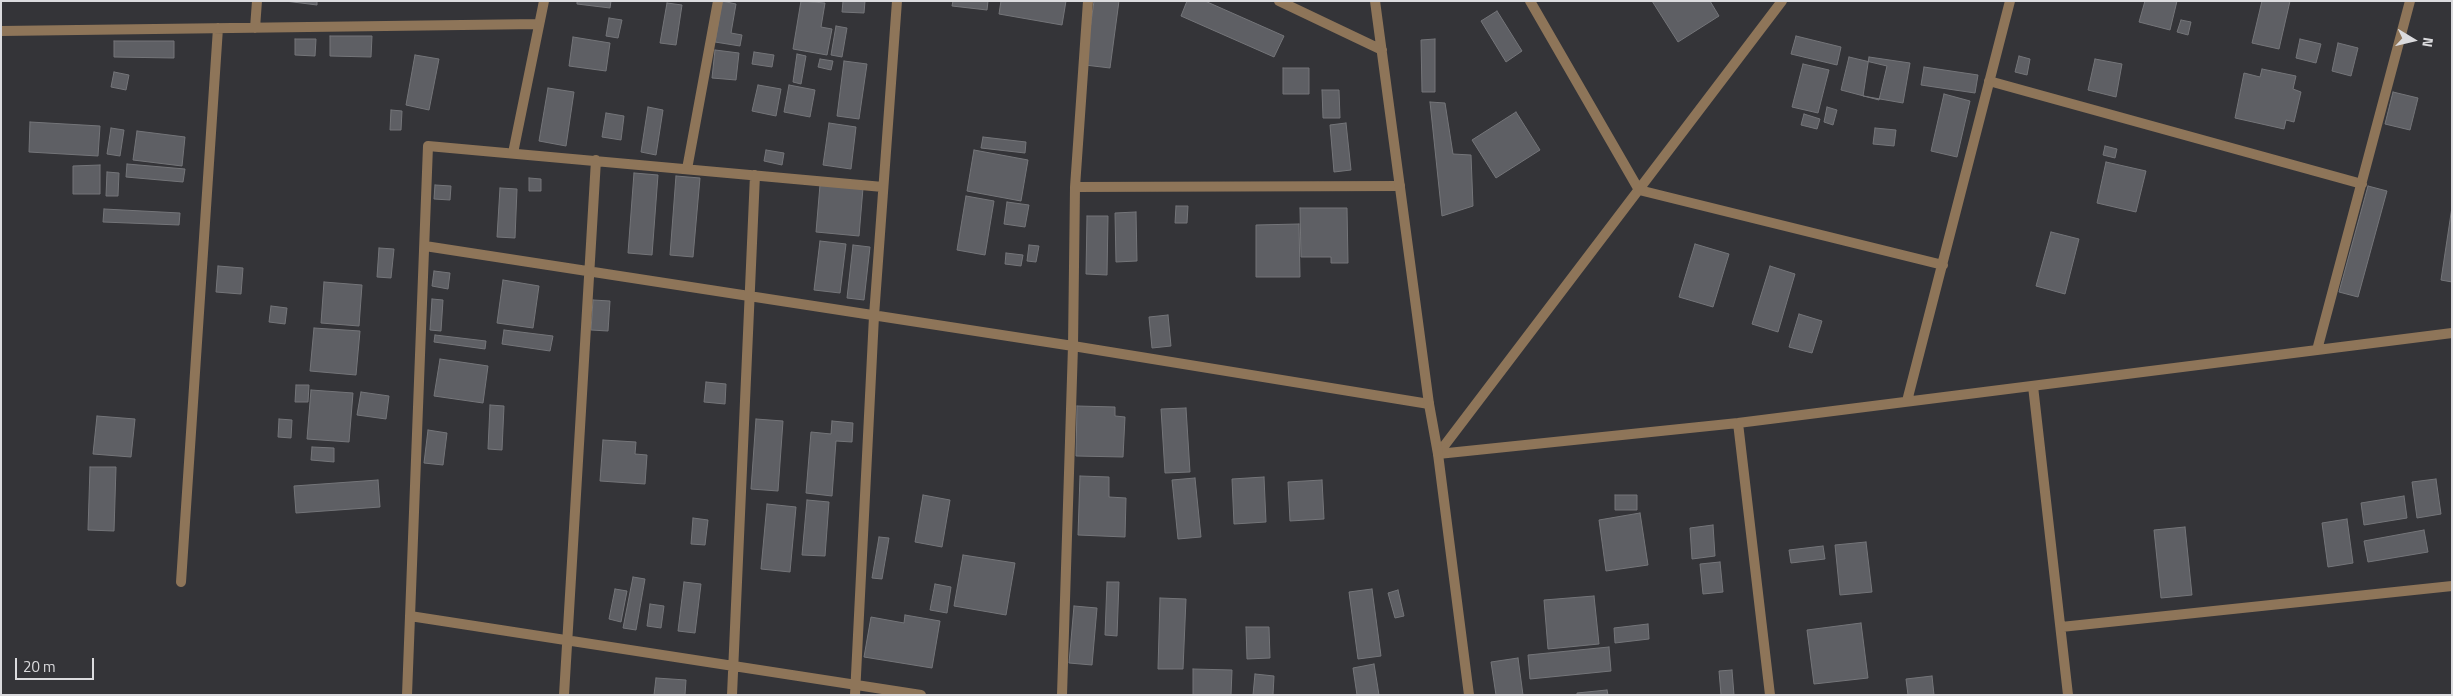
<!DOCTYPE html>
<style>
body{margin:0}
#map{position:relative;width:2453px;height:696px;overflow:hidden;background:#343438;font-family:"Titillium Web",sans-serif}
canvas{display:block}
.frame{position:absolute;inset:0;border:2px solid #dbdbde;pointer-events:none}
.north{position:absolute;left:2388px;top:15px;width:50px;height:50px;-webkit-text-stroke:4px #343438;paint-order:stroke;rotate:99deg;font-size:14px;font-weight:700;line-height:20px;text-align:center;color:#dbdbde}
.north::after{content:'';display:block;margin:auto;width:18px;height:22px;background:#dbdbde;clip-path:polygon(50% 0,100% 100%,50% 72%,0 100%)}
.scale{position:absolute;left:15px;top:658px;width:79px;height:22px;box-sizing:border-box;border:2px solid #dbdbde;border-top:0;padding-left:6px;font-size:15px;line-height:18px;white-space:nowrap;color:#dbdbde;-webkit-text-stroke:4px #343438;paint-order:stroke}
</style>
<div id="map">
<canvas width="2453" height="696"></canvas>
<div class="frame"></div>
<div class="north">N</div>
<div class="scale">20 m</div>
</div>
<script>
const c = document.querySelector('canvas').getContext('2d');
c.lineJoin = 'round';
function fill(path, color) { c.fillStyle = color; c.fill(path, 'evenodd'); }
const poly = rows => new Path2D(rows.map(r => 'M' + r).join(''));
function stroke(path, color, width, dash) { c.strokeStyle = color; c.lineWidth = width; c.lineCap = dash ? 'butt' : 'round'; c.setLineDash(dash || []); c.stroke(path); }
const building = poly([
 [285,1,317,1,317,5,285,1],
 [577,1,611,1,610,8,577,4,577,1],
 [722,1,736,4,731,33,742,35,740,46,715,42,722,1],
 [801,1,825,3,821,27,832,29,827,55,793,49,801,1],
 [843,1,865,1,864,13,842,12,843,1],
 [953,1,988,1,987,10,952,6,953,1],
 [1001,1,1066,1,1062,25,999,14,1001,1],
 [1094,1,1119,1,1110,68,1085,65,1094,1],
 [1187,1,1205,1,1284,36,1274,57,1181,16,1187,1],
 [1652,1,1710,1,1719,16,1678,42,1652,1],
 [2145,1,2177,1,2170,30,2139,22,2145,1],
 [2262,1,2290,1,2279,49,2252,43,2262,1],
 [667,3,682,5,676,45,660,43,667,3],
 [1497,11,1522,51,1506,62,1481,21,1497,11],
 [609,18,622,20,618,38,606,36,609,18],
 [2181,20,2191,22,2188,35,2177,32,2181,20],
 [836,26,847,28,842,57,831,55,836,26],
 [330,36,372,36,371,57,330,56,330,36],
 [1796,36,1841,47,1837,65,1791,54,1796,36],
 [573,37,610,43,606,71,569,66,573,37],
 [295,39,316,39,315,56,295,55,295,39],
 [1435,39,1435,92,1422,92,1421,40,1435,39],
 [2300,39,2321,44,2316,63,2296,58,2300,39],
 [114,41,174,41,174,58,114,57,114,41],
 [2338,43,2358,48,2351,76,2332,71,2338,43],
 [715,50,739,53,736,80,712,78,715,50],
 [754,52,774,55,772,67,752,64,754,52],
 [797,54,806,56,801,84,793,82,797,54],
 [415,55,439,59,429,110,406,105,415,55],
 [2019,56,2030,59,2027,75,2015,72,2019,56],
 [1849,57,1887,66,1879,100,1841,90,1849,57],
 [1869,57,1910,63,1903,103,1863,96,1869,57],
 [820,59,833,61,831,70,818,67,820,59],
 [2095,59,2122,64,2116,97,2088,90,2095,59],
 [844,61,867,64,859,119,837,116,844,61],
 [1803,64,1829,70,1818,113,1792,107,1803,64],
 [1924,67,1978,75,1975,93,1921,85,1924,67],
 [1283,68,1309,68,1309,94,1283,94,1283,68],
 [2262,69,2296,76,2293,89,2301,92,2294,122,2286,120,2284,129,2235,118,2244,73,2260,77,2262,69],
 [114,72,129,75,126,90,111,87,114,72],
 [758,85,781,89,776,116,752,111,758,85],
 [789,85,815,90,810,117,784,112,789,85],
 [548,88,574,92,566,146,539,141,548,88],
 [1322,90,1339,90,1340,118,1323,118,1322,90],
 [2393,92,2418,98,2410,130,2385,124,2393,92],
 [1944,94,1970,101,1957,157,1931,151,1944,94],
 [1430,102,1445,103,1453,154,1471,155,1473,206,1442,216,1430,102],
 [648,107,663,110,656,155,641,152,648,107],
 [1827,107,1837,110,1833,125,1824,122,1827,107],
 [391,110,402,111,401,130,390,130,391,110],
 [1516,112,1540,150,1496,178,1472,140,1516,112],
 [606,113,624,116,621,140,602,137,606,113],
 [1804,114,1820,119,1817,129,1801,125,1804,114],
 [30,122,100,126,98,156,29,152,30,122],
 [829,123,856,127,851,169,823,165,829,123],
 [1346,123,1351,170,1334,172,1330,125,1346,123],
 [111,128,124,130,120,156,107,154,111,128],
 [1875,128,1896,130,1894,146,1873,144,1875,128],
 [137,131,185,137,182,166,133,160,137,131],
 [983,137,1026,142,1025,153,981,148,983,137],
 [2105,146,2117,149,2115,158,2103,155,2105,146],
 [766,150,784,153,782,165,764,161,766,150],
 [974,150,1028,160,1021,201,967,191,974,150],
 [2106,162,2146,171,2136,212,2097,203,2106,162],
 [127,164,185,169,183,182,126,177,127,164],
 [100,165,100,194,73,194,73,166,100,165],
 [107,172,119,173,118,196,106,196,107,172],
 [634,173,658,175,652,255,628,253,634,173],
 [676,176,700,178,693,257,670,255,676,176],
 [529,178,541,179,541,191,529,191,529,178],
 [435,185,451,186,450,200,434,199,435,185],
 [820,185,863,188,859,236,816,232,820,185],
 [2368,186,2387,191,2358,297,2339,292,2368,186],
 [500,188,517,189,515,238,497,237,500,188],
 [966,196,994,201,985,255,957,250,966,196],
 [1007,202,1029,205,1025,227,1004,224,1007,202],
 [1176,206,1188,206,1187,223,1175,223,1176,206],
 [2452,207,2452,282,2441,280,2452,207],
 [1300,208,1347,208,1348,263,1331,263,1331,257,1301,257,1300,208],
 [104,209,180,213,179,225,103,222,104,209],
 [1136,212,1137,261,1116,262,1115,213,1136,212],
 [1087,216,1108,216,1107,275,1086,274,1087,216],
 [1299,224,1300,277,1256,277,1256,225,1299,224],
 [2051,232,2079,239,2065,294,2036,286,2051,232],
 [820,241,846,244,840,293,814,290,820,241],
 [1695,244,1729,254,1713,307,1679,297,1695,244],
 [853,245,870,247,864,300,847,298,853,245],
 [1029,245,1039,246,1036,262,1027,261,1029,245],
 [379,248,394,249,391,278,377,277,379,248],
 [1006,253,1023,255,1021,266,1005,264,1006,253],
 [218,266,243,268,241,294,216,292,218,266],
 [1770,266,1795,274,1778,332,1752,324,1770,266],
 [434,271,450,273,448,289,432,286,434,271],
 [503,280,539,286,533,328,497,323,503,280],
 [324,282,362,285,359,326,321,323,324,282],
 [432,299,443,300,441,331,430,330,432,299],
 [593,300,610,301,608,331,591,330,593,300],
 [271,306,287,308,285,324,269,322,271,306],
 [1799,314,1822,321,1812,353,1789,347,1799,314],
 [1168,315,1171,346,1152,348,1149,317,1168,315],
 [314,328,360,331,356,375,310,371,314,328],
 [504,330,553,336,550,351,502,344,504,330],
 [435,335,486,341,485,349,434,342,435,335],
 [440,359,488,366,483,403,434,396,440,359],
 [706,382,726,384,725,404,704,402,706,382],
 [296,385,309,385,308,402,295,402,296,385],
 [311,390,353,393,349,442,307,439,311,390],
 [361,392,389,396,386,419,357,415,361,392],
 [490,405,504,406,502,450,488,449,490,405],
 [1077,406,1115,407,1115,416,1125,417,1123,457,1076,456,1077,406],
 [1186,408,1190,472,1165,473,1161,409,1186,408],
 [97,416,135,419,131,457,93,454,97,416],
 [279,419,292,420,291,438,278,437,279,419],
 [756,419,783,421,778,491,751,489,756,419],
 [832,421,853,423,852,442,836,441,832,496,806,493,811,432,831,434,832,421],
 [428,430,447,433,443,465,424,463,428,430],
 [603,440,636,442,635,454,647,455,645,484,600,481,603,440],
 [312,447,334,448,334,462,311,460,312,447],
 [90,467,116,467,114,531,88,530,90,467],
 [1080,476,1109,477,1109,497,1126,498,1125,537,1078,535,1080,476],
 [1264,477,1266,522,1234,524,1232,479,1264,477],
 [1195,478,1201,537,1178,539,1172,480,1195,478],
 [2436,479,2441,514,2417,518,2412,482,2436,479],
 [378,480,380,507,296,513,294,486,378,480],
 [1322,480,1324,519,1290,521,1288,482,1322,480],
 [923,495,950,500,942,547,915,542,923,495],
 [1615,495,1637,495,1637,510,1615,510,1615,495],
 [2404,496,2407,518,2364,525,2361,503,2404,496],
 [807,500,829,502,825,556,802,555,807,500],
 [767,504,796,507,790,572,761,569,767,504],
 [1640,513,1648,565,1606,571,1599,520,1640,513],
 [693,518,708,520,705,545,691,544,693,518],
 [2347,519,2353,563,2328,567,2322,523,2347,519],
 [1713,525,1715,556,1692,559,1690,528,1713,525],
 [2185,527,2192,595,2161,598,2154,530,2185,527],
 [2424,530,2428,552,2368,562,2364,541,2424,530],
 [879,537,889,538,882,579,872,578,879,537],
 [1866,542,1872,592,1840,595,1835,545,1866,542],
 [1823,546,1825,559,1791,563,1789,550,1823,546],
 [963,555,1015,563,1006,615,954,606,963,555],
 [1720,562,1723,592,1703,594,1700,564,1720,562],
 [633,577,645,579,636,630,623,628,633,577],
 [684,582,701,584,695,633,678,631,684,582],
 [1107,582,1119,582,1117,636,1105,635,1107,582],
 [935,584,951,587,947,613,930,610,935,584],
 [615,589,627,591,621,622,609,619,615,589],
 [1372,589,1381,656,1358,659,1349,592,1372,589],
 [1398,590,1404,616,1395,618,1388,593,1398,590],
 [1594,596,1599,644,1548,649,1544,600,1594,596],
 [1160,598,1186,599,1183,669,1158,669,1160,598],
 [650,604,664,606,661,628,647,626,650,604],
 [1074,606,1097,608,1092,665,1069,663,1074,606],
 [905,615,940,621,932,668,864,657,871,617,904,623,905,615],
 [1861,623,1868,678,1814,684,1807,630,1861,623],
 [1648,624,1649,639,1615,643,1614,628,1648,624],
 [1246,627,1269,627,1270,658,1247,659,1246,627],
 [1609,647,1611,671,1530,679,1528,655,1609,647],
 [1518,658,1523,695,1496,695,1491,662,1518,658],
 [1374,664,1379,695,1357,695,1353,668,1374,664],
 [1193,669,1232,670,1231,695,1193,695,1193,669],
 [1732,670,1734,695,1721,695,1719,671,1732,670],
 [1255,674,1274,676,1273,695,1253,695,1255,674],
 [1932,676,1934,695,1908,695,1906,679,1932,676],
 [656,678,686,680,685,695,654,695,656,678],
 [1607,690,1608,695,1577,695,1577,693,1607,690]
]);
fill(building, '#5e5f64');
stroke(building, '#747579', 1);
stroke(poly([
 [1530,1,1639,190,1943,265],
 [255,28,257,1],
 [1,31,539,24],
 [1989,81,2362,184],
 [513,153,544,1],
 [687,169,718,1],
 [1075,187,1400,186],
 [425,246,1073,346,1429,404],
 [2317,350,2410,1],
 [2033,386,2068,695],
 [1907,401,2010,1],
 [1738,423,1770,695],
 [1438,454,1738,423,2452,333],
 [1438,454,1782,1],
 [181,582,218,28],
 [410,616,921,695],
 [2061,627,2452,586],
 [407,695,428,146,883,187],
 [564,695,596,160],
 [732,695,755,175],
 [855,695,874,316,897,1],
 [1062,695,1073,346,1075,187,1088,1]
]), '#8e7559', 10);
stroke(poly([
 [1279,1,1382,50],
 [1375,1,1429,404,1438,454,1469,695]
]), '#8e7559', 10);
</script>
